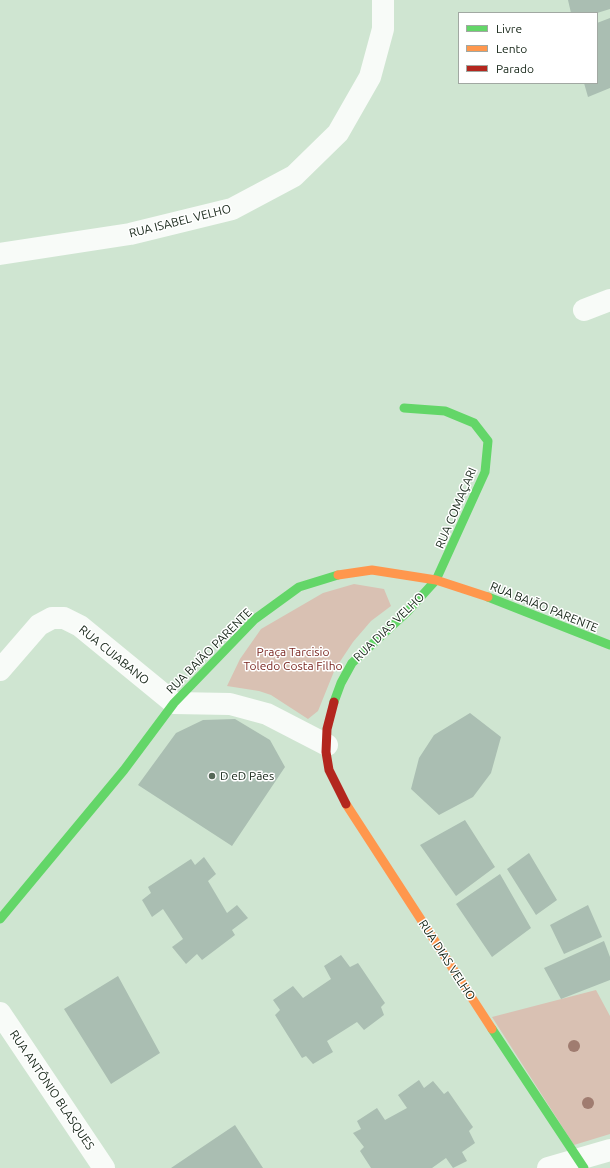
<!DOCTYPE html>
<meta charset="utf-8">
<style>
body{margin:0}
#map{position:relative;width:610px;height:1168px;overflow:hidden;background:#cfe5d1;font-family:Ubuntu,sans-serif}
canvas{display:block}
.legend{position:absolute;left:458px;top:12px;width:140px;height:72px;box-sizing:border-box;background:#fff;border:1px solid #a1a8a2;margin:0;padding:5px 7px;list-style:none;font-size:12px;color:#152517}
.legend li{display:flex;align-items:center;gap:8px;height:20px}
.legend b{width:20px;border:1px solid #a1a8a2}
</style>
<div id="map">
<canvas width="610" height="1168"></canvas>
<ul class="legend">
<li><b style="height:5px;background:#63d668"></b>Livre</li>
<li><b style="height:5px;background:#ff974d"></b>Lento</li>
<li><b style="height:5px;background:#b3261e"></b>Parado</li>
</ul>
</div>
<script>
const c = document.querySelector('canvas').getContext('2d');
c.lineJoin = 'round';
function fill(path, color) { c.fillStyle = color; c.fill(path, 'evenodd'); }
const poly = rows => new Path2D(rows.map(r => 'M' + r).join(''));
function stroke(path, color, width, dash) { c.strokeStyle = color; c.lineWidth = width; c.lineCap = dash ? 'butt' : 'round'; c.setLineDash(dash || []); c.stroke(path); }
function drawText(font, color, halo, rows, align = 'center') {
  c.font = font + ' Ubuntu,sans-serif'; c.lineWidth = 3; c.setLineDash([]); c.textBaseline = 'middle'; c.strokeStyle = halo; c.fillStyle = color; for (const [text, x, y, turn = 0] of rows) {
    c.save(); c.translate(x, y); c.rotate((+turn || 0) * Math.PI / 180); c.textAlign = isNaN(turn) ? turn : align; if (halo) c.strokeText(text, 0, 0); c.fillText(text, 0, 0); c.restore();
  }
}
fill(poly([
 [354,584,384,589,391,606,371,621,353,642,335,669,318,711,308,719,271,695,259,691,227,686,240,659,261,629,323,593],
 [596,990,610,1016,610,1134,574,1145,492,1017]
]), '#d9c1b3');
fill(poly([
 [568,0,610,0,610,9,597,13,571,13],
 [610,18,610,88,588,97,584,83,597,83,597,23],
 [470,713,501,737,491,773,473,797,439,815,411,789,419,758,434,735],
 [235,719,270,740,285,767,232,846,138,785,176,733,203,720],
 [465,820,495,867,456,896,420,845],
 [529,853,557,900,536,915,507,869],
 [204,857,216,874,208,881,227,913,237,905,248,918,232,930,235,935,202,960,197,954,186,964,172,947,183,939,163,909,152,917,142,900,151,893,148,887,191,859,195,865],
 [500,874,531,928,492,957,456,904],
 [588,905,602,937,564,954,550,925],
 [604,941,610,957,610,980,561,999,544,968],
 [341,955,350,967,358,963,385,1003,381,1007,384,1015,364,1030,357,1022,327,1041,333,1052,313,1064,306,1056,302,1058,275,1015,280,1010,273,1000,293,986,303,998,331,979,324,966],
 [118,976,160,1053,111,1084,64,1009],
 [419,1080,424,1088,433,1081,444,1094,448,1091,473,1127,469,1131,475,1143,462,1152,467,1161,453,1168,446,1158,432,1168,371,1168,360,1151,364,1147,353,1133,361,1129,357,1121,377,1108,385,1120,407,1108,398,1095],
 [235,1125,263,1168,171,1168]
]), '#aabeb2');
stroke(poly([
 [0,254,130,234,232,209,294,176,338,133,370,77,383,29,383,0],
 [584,310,610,300],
 [0,670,39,625,52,618,64,618,80,626,174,703,230,704,267,714,327,745],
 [0,1013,104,1168],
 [548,1168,610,1150]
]), '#f8fbf8', 22);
stroke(poly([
 [488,597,610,645],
 [334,702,341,683,352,663,407,612,436,580,485,472,488,441,474,423,445,411,404,408],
 [0,919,124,770,174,703,255,619,299,587,338,575],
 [492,1029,584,1168]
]), '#63d668', 9);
stroke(poly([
 [338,575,372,570,436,580,488,597],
 [346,804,492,1029]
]), '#ff974d', 9);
stroke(poly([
 [334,702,327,729,326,752,329,770,346,804]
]), '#b3261e', 9);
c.fillStyle = '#a07c70';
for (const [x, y] of [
 [574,1046],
 [588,1103]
]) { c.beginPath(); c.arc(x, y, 6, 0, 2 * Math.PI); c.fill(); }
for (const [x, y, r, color] of [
 [212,776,4,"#566858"]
]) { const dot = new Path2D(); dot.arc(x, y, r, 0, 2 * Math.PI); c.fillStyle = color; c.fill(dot); stroke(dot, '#fff', 1.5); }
drawText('12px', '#152517', '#fff', [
 ["RUA ISABEL VELHO",180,221,-14],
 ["RUA COMAÇARI",456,508,-67],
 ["RUA BAIÃO PARENTE",544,607,22],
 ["RUA DIAS VELHO",389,627,-44],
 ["RUA BAIÃO PARENTE",209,651,-45],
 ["RUA CUIABANO",114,655,39],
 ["RUA DIAS VELHO",447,960,57],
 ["RUA ANTÔNIO BLASQUES",52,1090,56]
]);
drawText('12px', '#7a2721', '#fff', [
 ["Praça Tarcisio",293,652],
 ["Toledo Costa Filho",293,666]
]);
drawText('12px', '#152517', '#fff', [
 ["D eD Pães",220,776]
], 'left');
</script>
